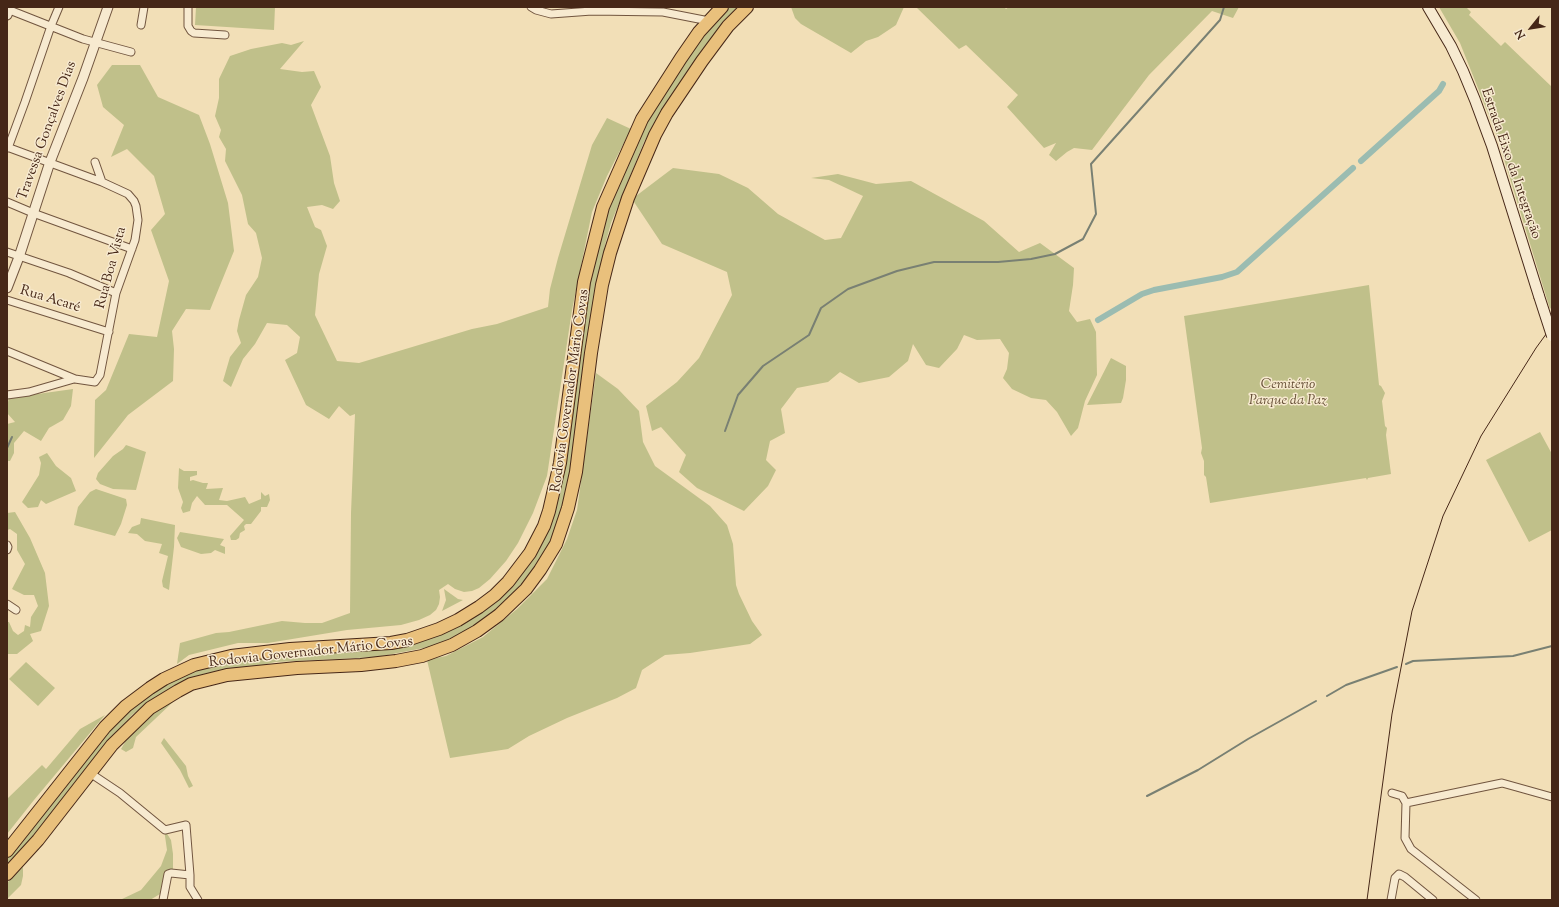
<!DOCTYPE html>
<meta charset="utf-8">
<style>
body{margin:0}
#map{position:relative;width:1559px;height:907px;overflow:hidden;background:#f2dfb7;font-family:"Sorts Mill Goudy",serif}
canvas{display:block}
.frame{position:absolute;inset:0;border:8px solid #462717;pointer-events:none}
.north{position:absolute;left:1511px;top:8px;width:40px;height:40px;-webkit-text-stroke:3px #f7ead0;paint-order:stroke;rotate:240deg;font-size:11px;font-weight:700;line-height:16px;text-align:center;color:#462717}
.north::after{content:'';display:block;margin:auto;width:14px;height:18px;background:#462717;clip-path:polygon(50% 0,100% 100%,50% 72%,0 100%)}
</style>
<div id="map">
<canvas width="1559" height="907"></canvas>
<div class="frame"></div>
<div class="north">N</div>
</div>
<script>
const c = document.querySelector('canvas').getContext('2d');
c.lineJoin = 'round';
function fill(path, color) { c.fillStyle = color; c.fill(path, 'evenodd'); }
const poly = rows => new Path2D(rows.map(r => 'M' + r).join(''));
function stroke(path, color, width, dash) { c.strokeStyle = color; c.lineWidth = width; c.lineCap = dash ? 'butt' : 'round'; c.setLineDash(dash || []); c.stroke(path); }
function drawText(font, color, halo, rows, align = 'center') {
  c.font = font + ' "Sorts Mill Goudy",serif'; c.lineWidth = 3; c.setLineDash([]); c.textBaseline = 'middle'; c.strokeStyle = halo; c.fillStyle = color; for (const [text, x, y, turn = 0] of rows) {
    c.save(); c.translate(x, y); c.rotate((+turn || 0) * Math.PI / 180); c.textAlign = isNaN(turn) ? turn : align; if (halo) c.strokeText(text, 0, 0); c.fillText(text, 0, 0); c.restore();
  }
}
fill(poly([
 [196,7,275,7,274,30,195,25],
 [729,7,739,7,720,27,701,51,665,104,644,142,611,223,605,245,568,491,552,541,532,577,488,617,470,629,434,646,377,657,275,662,164,692,132,715,7,868,7,855,123,714,173,678,232,658,391,646,492,601,548,527,586,300,602,231,611,203,655,105,707,31],
 [791,7,904,7,896,25,878,37,866,41,851,53,801,24,795,18],
 [916,7,1004,7,1006,9,1009,7,1239,7,1233,18,1212,11,1149,75,1092,150,1074,148,1067,152,1056,161,1049,155,1056,143,1044,148,1007,107,1018,95,966,45,959,49],
 [1439,7,1466,7,1471,12,1469,15,1501,46,1505,42,1552,87,1552,306,1550,309,1497,136,1460,43],
 [304,41,280,69,302,72,314,71,321,87,311,105,330,156,334,183,340,201,333,209,322,205,307,207,315,227,321,230,327,246,319,274,315,315,337,361,359,363,472,329,497,324,548,307,550,289,558,258,592,145,607,118,631,129,607,176,592,212,572,310,547,476,533,513,518,543,506,561,490,579,479,588,472,591,464,592,455,589,448,584,439,590,440,597,439,604,436,610,430,615,419,620,401,625,347,630,268,643,238,643,189,655,177,664,180,643,216,633,229,632,282,621,305,623,322,623,350,613,351,513,355,414,350,416,339,406,329,419,306,405,285,360,297,353,300,337,287,325,267,323,255,344,243,359,231,387,223,381,230,357,241,343,237,331,239,320,246,295,258,277,262,258,256,233,248,224,242,195,225,161,226,149,219,137,221,130,215,116,219,98,219,79,230,56,251,49,282,43,291,45],
 [112,65,140,65,158,97,199,115,210,144,228,203,234,251,210,310,186,309,172,331,174,349,173,381,128,415,94,458,95,400,106,390,129,334,157,337,169,281,151,230,165,214,154,176,127,149,111,157,124,125,103,107,97,85],
 [673,168,719,174,748,188,778,214,825,240,841,238,863,196,829,180,811,178,838,174,876,184,911,181,984,221,1019,252,1040,243,1074,268,1073,285,1069,311,1077,322,1090,319,1096,332,1097,375,1085,401,1078,428,1071,436,1057,412,1046,400,1031,398,1012,389,1003,378,1007,369,1009,353,1000,339,977,340,964,335,957,349,939,368,926,365,913,344,908,361,889,377,859,383,840,372,828,382,797,388,781,409,785,433,770,441,766,460,776,470,768,486,744,511,697,488,679,472,686,455,661,427,652,431,646,406,677,382,699,358,732,295,727,272,662,244,632,199],
 [1369,285,1379,385,1381,386,1385,393,1382,401,1385,426,1387,428,1386,435,1391,474,1368,478,1367,480,1366,478,1210,503,1206,477,1204,475,1204,461,1201,453,1202,448,1184,316],
 [1111,358,1126,366,1126,380,1123,398,1121,403,1087,405],
 [596,373,618,389,639,411,643,442,655,466,710,506,727,525,733,544,736,585,739,594,752,621,762,635,750,644,690,653,665,655,642,670,636,688,617,698,567,718,529,736,508,749,450,758,427,660,446,656,483,637,517,609,547,579,567,539,577,510],
 [73,389,71,406,63,420,49,428,41,441,24,431,14,443,14,453,10,461,7,461,7,424,15,422,7,413,7,406,9,398],
 [1540,432,1552,454,1552,530,1529,542,1486,460],
 [126,445,146,452,136,490,113,489,100,484,96,479,98,473,113,456,123,449],
 [47,453,56,466,71,478,76,491,46,504,41,500,38,507,28,508,22,502,39,475,41,463,39,457],
 [179,468,184,471,197,471,197,475,190,477,190,481,193,480,203,483,208,483,206,489,223,488,219,500,227,501,245,497,249,504,261,499,261,492,265,496,269,494,270,500,267,507,261,507,261,511,251,524,246,524,244,526,245,530,240,533,239,538,236,540,231,540,230,536,244,520,227,505,205,505,197,496,192,503,190,511,183,513,181,508,183,502,178,488],
 [96,489,126,499,127,505,121,524,115,536,74,525,78,507,90,492],
 [15,512,30,538,45,573,49,606,41,631,30,634,33,641,17,654,7,654,7,622,9,622,13,631,18,635,24,631,25,625,30,627,31,617,38,606,34,595,24,595,12,589,25,564,17,550,17,534,10,529,7,530,7,513],
 [141,518,175,525,174,547,169,590,163,587,162,581,168,556,159,553,162,544,145,541,137,534,128,533,132,527,140,524],
 [180,532,224,539,220,545,225,547,225,554,215,550,211,553,201,554,181,547,177,538],
 [444,589,458,599,463,600,442,611,446,600],
 [26,662,55,688,38,706,9,679],
 [174,701,136,737,133,748,126,752,121,749,132,730,160,708],
 [105,715,34,800,7,834,7,799,42,765,46,769,80,729],
 [164,738,186,766,188,776,193,786,189,788,180,770,161,743],
 [164,829,171,840,173,854,173,871,160,894,150,900,120,900,141,890,161,866,167,850],
 [23,867,23,876,21,885,7,899,7,883]
]), '#c0c08a');
stroke(poly([
 [725,431,738,395,763,366,809,335,821,308,848,289,897,271,934,262,998,262,1031,259,1055,254,1083,239,1096,214,1091,164,1220,20,1224,7],
 [7,448,12,437],
 [1406,664,1413,661,1513,656,1552,646],
 [1327,696,1346,685,1397,667],
 [1147,796,1198,770,1248,739,1316,701]
]), '#798073', 2);
stroke(poly([
 [1361,161,1439,91,1443,84],
 [1098,320,1142,294,1154,290,1222,277,1237,272,1353,168]
]), '#9bbcb1', 6);
const minor = poly([
 [188,7,188,26,191,31,194,33,225,35],
 [531,7,536,10,551,14,592,11,663,12,709,21],
 [7,9,83,39,131,52],
 [141,25,144,7],
 [7,147,102,182,128,194,134,201,136,206,138,220,135,240,116,293,100,375,95,382,75,379,7,351],
 [8,148,25,102,51,26,59,7],
 [95,162,102,182],
 [7,202,33,213,132,249],
 [7,252,69,273,116,293],
 [7,300,109,332],
 [7,395,29,392,74,379],
 [7,545,8,547,7,550],
 [7,604,16,610],
 [90,773,120,793,165,830,186,825,190,875,190,887,198,900],
 [1392,793,1402,796,1406,803,1405,838,1411,849,1476,900],
 [1406,803,1502,783,1552,797],
 [163,900,168,874,171,873,190,875],
 [1391,900,1395,878,1399,874,1405,877,1433,900]
]);
const tertiary = poly([
 [7,15,10,7],
 [7,288,19,257,50,162,83,78,108,7]
]);
const secondary = poly([
 [1428,7,1451,46,1463,71,1475,100,1492,146,1539,296]
]);
const trunk = poly([
 [7,851,105,727,126,706,150,688,164,679,194,665,231,656,290,649,391,643,407,640,439,629,458,620,479,607,495,595,508,582,530,553,544,526,549,511,560,463,584,282,603,207,642,119,681,58,699,32,722,7],
 [7,874,38,840,112,745,150,708,178,691,191,684,227,675,297,668,361,665,396,661,422,656,452,645,477,631,499,615,526,589,540,570,556,544,568,508,576,472,591,353,602,285,610,253,628,198,655,135,667,113,702,61,728,26,747,7]
]);
stroke(minor, '#71553f', 9);
stroke(tertiary, '#71553f', 11);
stroke(secondary, '#462717', 12);
stroke(trunk, '#462717', 14);
stroke(minor, '#f7ead0', 7);
stroke(tertiary, '#f7ead0', 9);
stroke(secondary, '#f7ead0', 10);
stroke(trunk, '#e9c07c', 12);
stroke(poly([
 [1367,900,1392,714,1412,611,1443,516,1481,436,1536,348,1552,326]
]), '#462717', 1);
const secondaryBridge = poly([
 [1539,296,1552,336]
]);
stroke(secondaryBridge, '#462717', 12, []);
stroke(secondaryBridge, '#f7ead0', 10);
drawText('14px', '#462717', '#f7ead0', [
 ["Travessa Gonçalves Dias",48,131,-70],
 ["Estrada Eixo da Integração",1510,164,71],
 ["Rua Boa Vista",112,268,-75],
 ["Rua Acaré",50,300,17],
 ["Rodovia Governador Mário Covas",571,391,-82],
 ["Rodovia Governador Mário Covas",311,653,-6]
]);
drawText('italic 14px', '#644d34', '#f7ead0', [
 ["Cemitério",1288,386],
 ["Parque da Paz",1288,402]
]);
</script>
